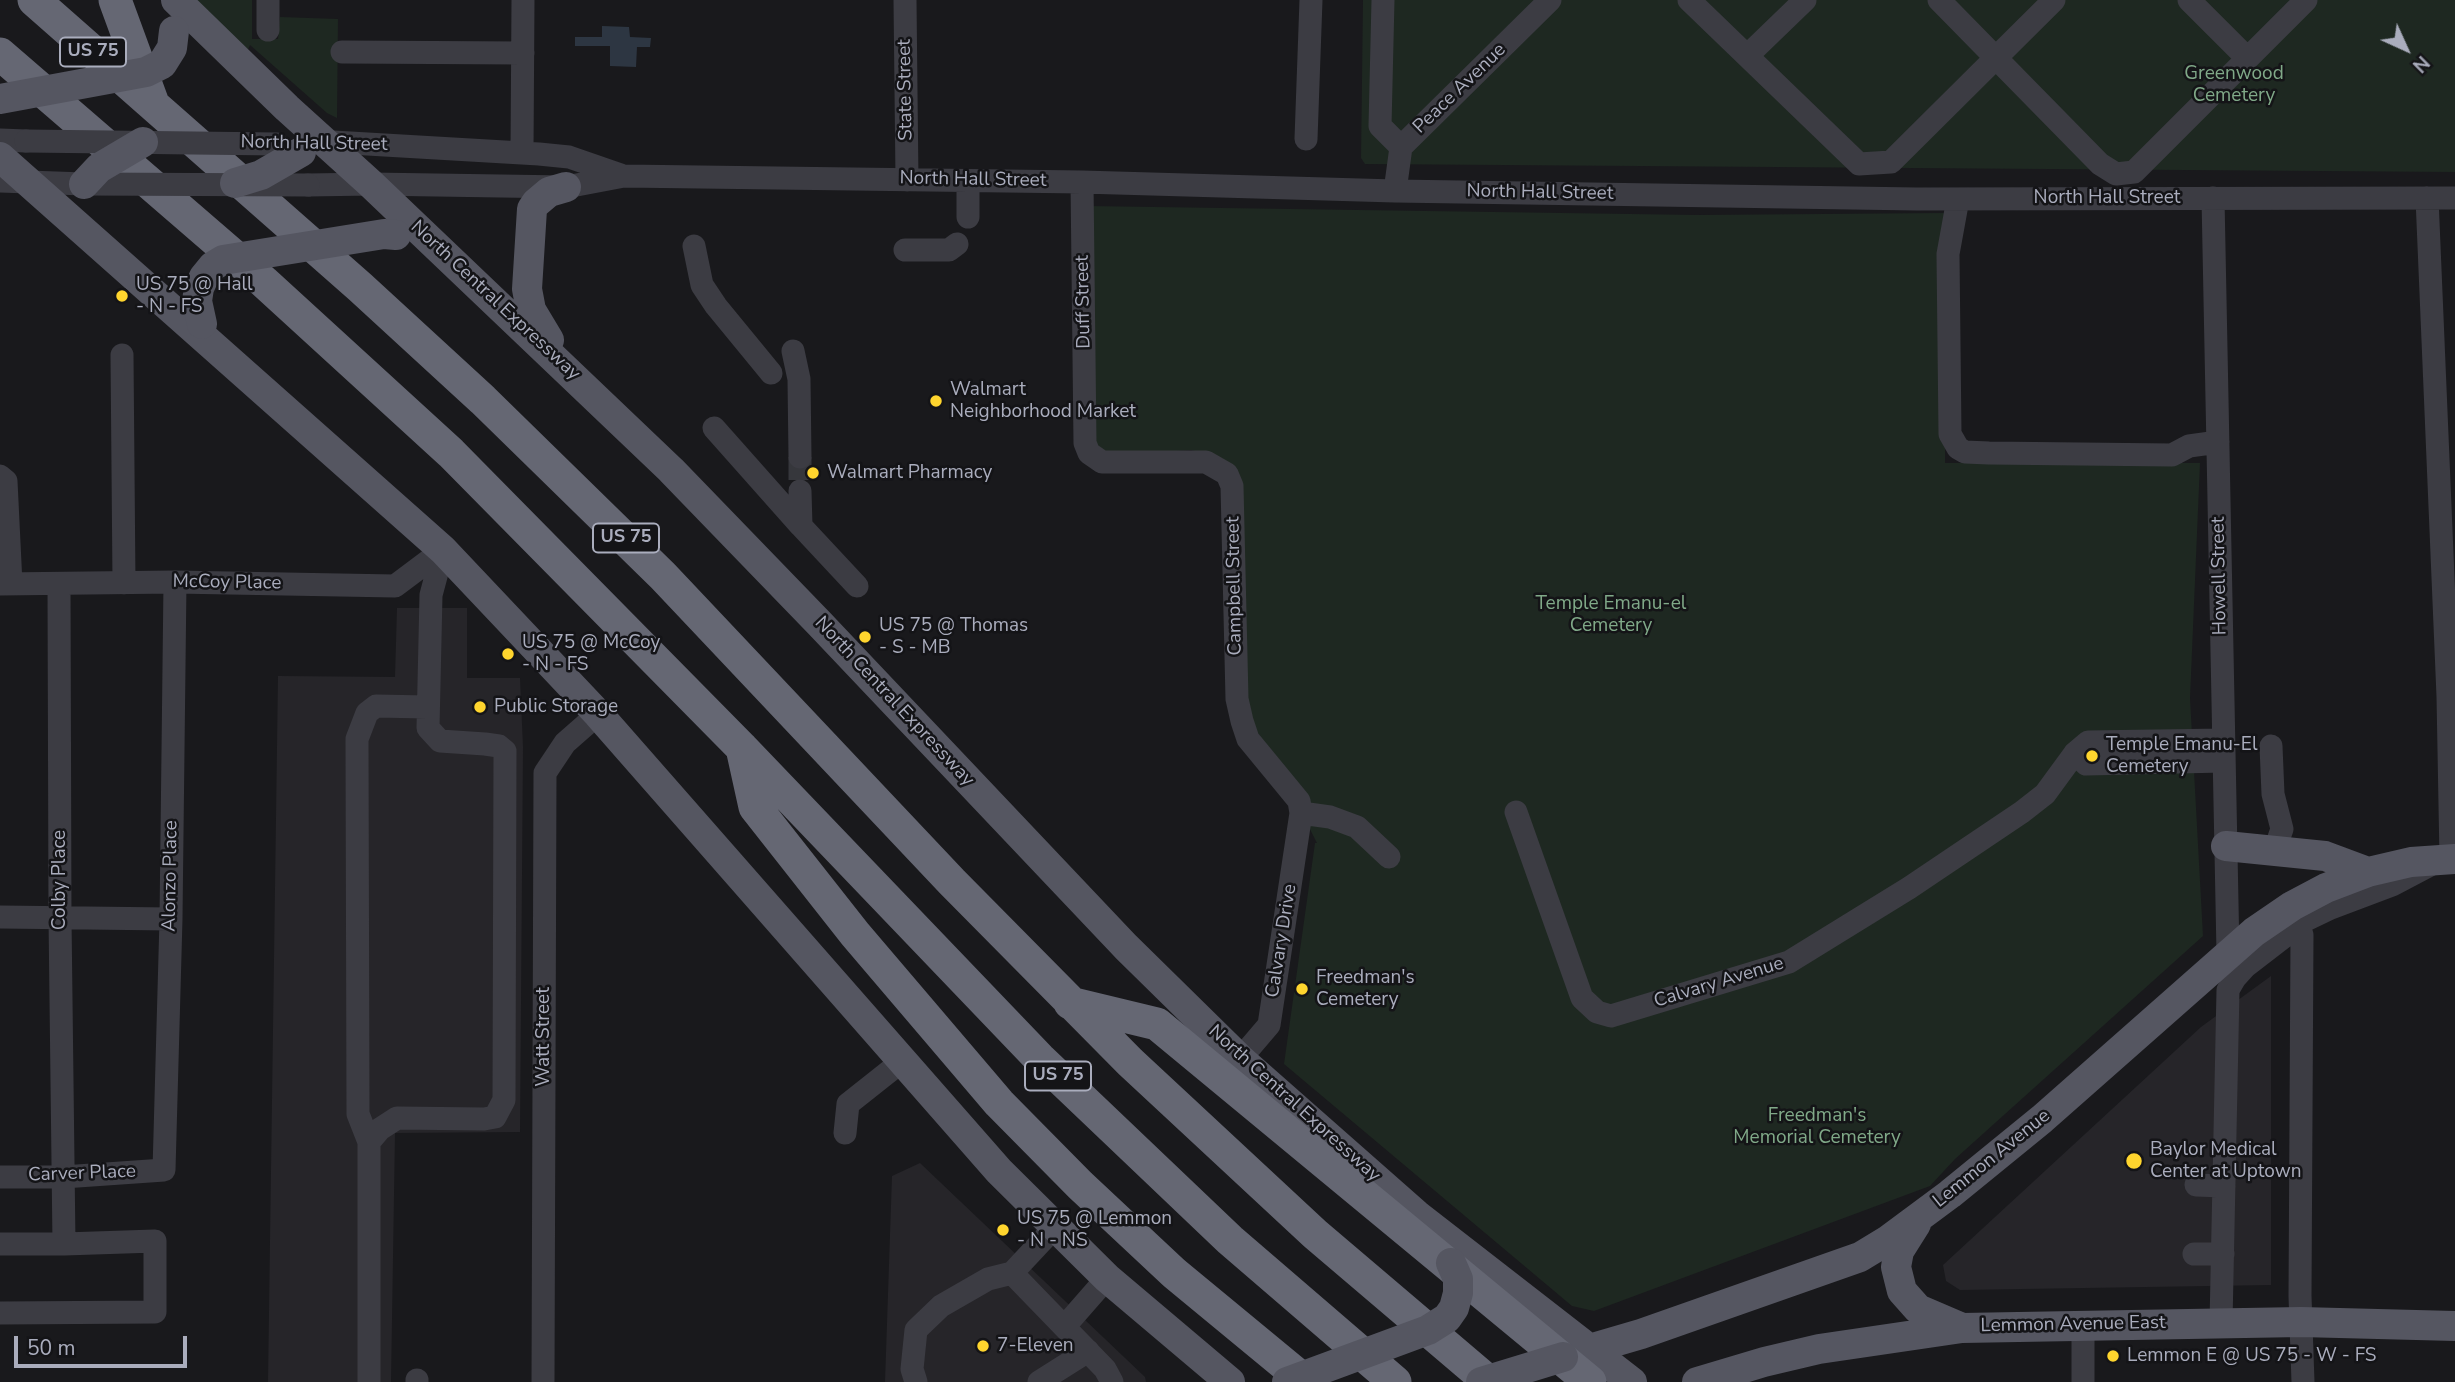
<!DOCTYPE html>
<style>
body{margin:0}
#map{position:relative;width:2455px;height:1382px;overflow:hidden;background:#19191c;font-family:"Nunito Sans",sans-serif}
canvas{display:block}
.north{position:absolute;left:2371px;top:14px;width:70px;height:70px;-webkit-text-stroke:5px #141417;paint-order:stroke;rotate:135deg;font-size:19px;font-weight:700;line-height:28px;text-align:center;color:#aaadbd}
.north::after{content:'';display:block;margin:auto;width:24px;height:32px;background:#aaadbd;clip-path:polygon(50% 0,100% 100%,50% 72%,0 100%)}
.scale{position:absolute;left:14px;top:1336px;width:173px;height:32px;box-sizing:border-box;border:4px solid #aaadbd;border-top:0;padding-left:9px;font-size:21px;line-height:24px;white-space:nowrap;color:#aaadbd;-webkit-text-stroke:5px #141417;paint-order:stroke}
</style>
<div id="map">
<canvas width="2455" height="1382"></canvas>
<div class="north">N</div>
<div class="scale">50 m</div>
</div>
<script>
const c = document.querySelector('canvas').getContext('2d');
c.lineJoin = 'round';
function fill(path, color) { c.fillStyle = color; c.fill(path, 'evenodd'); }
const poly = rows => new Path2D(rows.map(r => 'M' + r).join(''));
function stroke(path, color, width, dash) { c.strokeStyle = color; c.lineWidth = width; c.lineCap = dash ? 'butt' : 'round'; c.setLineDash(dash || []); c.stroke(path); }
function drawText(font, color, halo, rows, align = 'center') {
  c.font = font + ' "Nunito Sans",sans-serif'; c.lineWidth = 5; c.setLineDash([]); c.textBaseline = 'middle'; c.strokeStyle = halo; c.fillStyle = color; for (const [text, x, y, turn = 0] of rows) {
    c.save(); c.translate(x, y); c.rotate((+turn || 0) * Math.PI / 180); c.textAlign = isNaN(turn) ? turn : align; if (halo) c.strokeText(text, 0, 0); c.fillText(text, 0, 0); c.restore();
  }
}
fill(poly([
 [397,608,467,608,467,678,520,678,523,747,520,1132,395,1133,391,1382,268,1382,278,676,395,677],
 [2271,976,2271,1285,1960,1290,1946,1281,1943,1265,2201,1027],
 [920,1163,1145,1377,1146,1382,885,1382,892,1176]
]), '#262529');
fill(poly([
 [190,0,252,0,252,39,278,39,280,17,338,19,337,118,327,113,250,45,247,52],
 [1363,0,2455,0,2455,172,1365,164,1361,158],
 [1087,206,1698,215,1945,213,1945,463,2200,463,2190,698,2203,936,1955,1159,1930,1186,1594,1311,1572,1306,1284,1064,1315,843,1317,843,1272,755,1251,723,1246,695,1223,459,1191,450,1109,456,1094,442]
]), '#1e2821');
fill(poly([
 [602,26,629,27,630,37,651,38,650,47,637,47,636,67,610,66,610,46,575,46,575,37,602,37]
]), '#2d3642');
stroke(poly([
 [800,457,800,491]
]), '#36373c', 23, [23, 11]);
stroke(poly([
 [268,0,268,30],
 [905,0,907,180],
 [1383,0,1380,126,1401,147],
 [1689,0,1859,164,1891,162,2054,0],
 [1939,0,2100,164,2116,174,2134,172,2306,0],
 [2189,0,2246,57],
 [342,52,523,53],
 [1747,56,1805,0],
 [1306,139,1311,0],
 [0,140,26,141],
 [316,141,539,154,569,157,621,175],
 [522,152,523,0],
 [0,181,84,184],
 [1082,182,1085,443,1089,453,1102,462,1206,462,1227,474,1232,486,1237,699,1242,721,1248,739,1299,801,1301,813,1269,1025,1240,1059],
 [308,185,371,184,566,187,624,176,1082,182,1395,191,1917,199,2455,198],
 [1395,191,1401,147,1550,0],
 [2213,198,2228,953],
 [2427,198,2448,696,2451,859],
 [1958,199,1948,254,1950,434,1958,448,1965,452,1989,453,2172,455,2189,446,2218,442],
 [968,217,968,181],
 [694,246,702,285,716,306,771,373],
 [905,250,949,250,957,244],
 [793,351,799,379,800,457],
 [122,355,124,583],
 [714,428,801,526,857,586],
 [0,476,6,481,11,584],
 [800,491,801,526],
 [0,584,175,582,395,586,443,550],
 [59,584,60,918,64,1244],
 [2271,746,2273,794,2282,829,2274,852],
 [2075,753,2086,764,2224,761],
 [1516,812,1582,998,1597,1012,1611,1016,1789,962,1909,888,2022,812,2045,794,2075,753,2088,742,2223,740],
 [1301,813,1330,817,1357,827,1389,857],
 [0,917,171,919],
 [2299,926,2302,935,2300,1296,2303,1382],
 [845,1133,848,1104,901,1062],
 [369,1142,358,1114,357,739,367,713,376,706,427,707],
 [0,1177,63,1177,164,1170,171,919,175,582],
 [2196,1185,2224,1186],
 [0,1244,64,1244,155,1241,155,1312,0,1313],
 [2194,1254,2223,1254],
 [1012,1273,1105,1369,1112,1382],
 [2221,1323,2228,990,2235,978,2245,967,2306,920,2331,908,2392,885,2430,865],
 [2083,1324,2083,1382],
 [1065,1326,1107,1278],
 [369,1382,369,1142,380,1129,397,1118,484,1119,495,1117,504,1100,505,751,499,746,485,744,440,741,428,728,431,595,443,550],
 [417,1382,417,1380],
 [543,1382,545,773,565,743,598,714],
 [916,1382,912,1369,916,1330,941,1306,988,1279,1012,1273,1055,1227],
 [1039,1382,1088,1351]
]), '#3c3c43', 23);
stroke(poly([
 [176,0,287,108,371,184,671,470,820,624,1126,947,1240,1059,1417,1215,1632,1382],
 [0,157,443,550,598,714,999,1171,1107,1278,1230,1382],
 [549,340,531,310,527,289,532,209,536,203,549,192,566,187],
 [2226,846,2325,856,2368,872],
 [1916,1224,1899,1251,1896,1267,1902,1291,1918,1309,1960,1327],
 [1576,1353,1641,1334,1860,1257,1888,1240,1950,1194,2042,1119,2254,932,2292,906,2326,888,2368,872,2411,862,2455,859],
 [1697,1382,1764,1362,1819,1349,1962,1328,2301,1322,2455,1326]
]), '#555661', 30);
stroke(poly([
 [34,0,360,287,483,400,663,576,952,882,1130,1062,1315,1234,1489,1382],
 [115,0,152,101],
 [0,54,264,282,451,453,742,748,1040,1059,1230,1240,1395,1382],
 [742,748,755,807,855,934,999,1103,1080,1185,1174,1273,1306,1382],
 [1070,1003,1157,1024,1590,1382]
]), '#656773', 33);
stroke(poly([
 [26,141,277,144],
 [84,184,308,185]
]), '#3c3c43', 23);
stroke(poly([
 [0,99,146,72,162,64,172,48,174,31],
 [235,183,261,175,301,152],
 [84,184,99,168,143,142],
 [202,324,197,301,199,288,204,277,213,266,223,260,384,234,396,235],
 [1287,1382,1428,1330,1447,1318,1454,1308,1458,1293,1458,1279,1451,1263],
 [1481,1382,1563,1357]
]), '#555661', 30);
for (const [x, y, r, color] of [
 [122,296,7,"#ffd52e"],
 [936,401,7,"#ffd52e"],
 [813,473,7,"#ffd52e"],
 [865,637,7,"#ffd52e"],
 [508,654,7,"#ffd52e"],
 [480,707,7,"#ffd52e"],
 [2092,756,7,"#ffd52e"],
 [1302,989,7,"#ffd52e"],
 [2134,1161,9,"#ffd52e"],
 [1003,1230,7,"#ffd52e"],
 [983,1346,7,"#ffd52e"],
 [2113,1356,7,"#ffd52e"]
]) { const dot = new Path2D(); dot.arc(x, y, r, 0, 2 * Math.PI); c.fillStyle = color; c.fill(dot); stroke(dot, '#141417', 2.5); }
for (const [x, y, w] of [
 [93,52,66],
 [626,538,66],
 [1058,1076,66]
]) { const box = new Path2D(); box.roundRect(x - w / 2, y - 14.5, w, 29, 5); c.fillStyle = '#141417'; c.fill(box); stroke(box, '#aaadbd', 2); }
drawText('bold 18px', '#aaadbd', null, [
 ["US 75",93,52],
 ["US 75",626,538],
 ["US 75",1058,1076]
]);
drawText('19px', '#80a988', '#141417', [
 ["Greenwood",2234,74],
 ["Cemetery",2234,96],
 ["Temple Emanu-el",1611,604],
 ["Cemetery",1611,626],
 ["Freedman's",1817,1116],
 ["Memorial Cemetery",1817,1138]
]);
drawText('19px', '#aaadbd', '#141417', [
 ["Peace Avenue",1460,89,-44],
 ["State Street",906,90,-91],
 ["North Hall Street",314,144,1],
 ["North Hall Street",973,180,1],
 ["North Hall Street",1540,193,1],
 ["North Hall Street",2107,198],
 ["North Central Expressway",495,301,43],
 ["Duff Street",1084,302,-91],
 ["Howell Street",2220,576,-91],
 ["McCoy Place",227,583,1],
 ["Campbell Street",1235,586,-91],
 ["North Central Expressway",894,702,47],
 ["Alonzo Place",171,876,-89],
 ["Colby Place",60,880,-90],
 ["Calvary Drive",1282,941,-81],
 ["Calvary Avenue",1719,983,-17],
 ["Watt Street",544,1037,-90],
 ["North Central Expressway",1294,1104,42],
 ["Lemmon Avenue",1992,1159,-39],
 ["Carver Place",82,1174,-2],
 ["Lemmon Avenue East",2073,1325,-1]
]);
drawText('19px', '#aaadbd', '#141417', [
 ["US 75 @ Hall",136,285],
 ["- N - FS",136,307],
 ["Walmart",950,390],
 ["Neighborhood Market",950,412],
 ["Walmart Pharmacy",827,473],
 ["US 75 @ Thomas",879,626],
 ["- S - MB",879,648],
 ["US 75 @ McCoy",522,643],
 ["- N - FS",522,665],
 ["Public Storage",494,707],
 ["Temple Emanu-El",2106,745],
 ["Cemetery",2106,767],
 ["Freedman's",1316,978],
 ["Cemetery",1316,1000],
 ["Baylor Medical",2150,1150],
 ["Center at Uptown",2150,1172],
 ["US 75 @ Lemmon",1017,1219],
 ["- N - NS",1017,1241],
 ["7-Eleven",997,1346],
 ["Lemmon E @ US 75 - W - FS",2127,1356]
], 'left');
</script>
